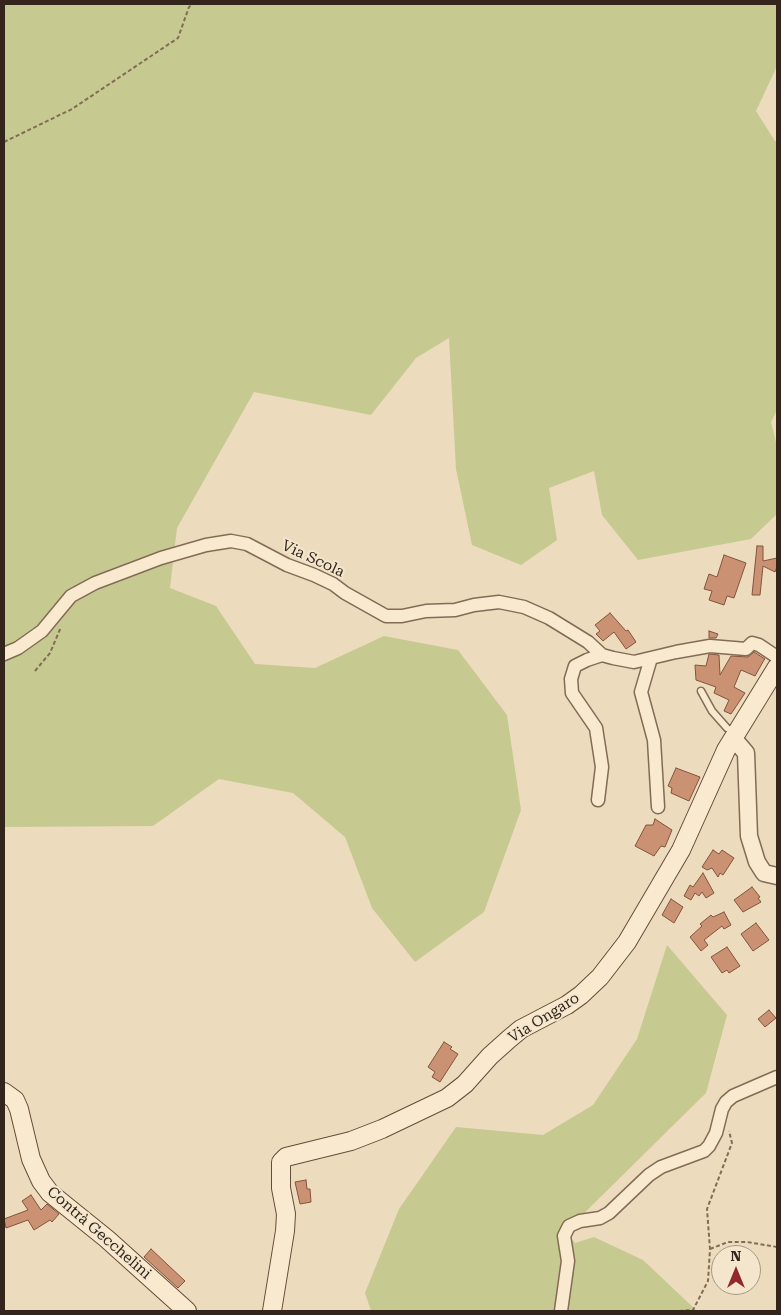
<!DOCTYPE html>
<meta charset="utf-8">
<style>
body{margin:0}
#map{position:relative;width:781px;height:1315px;overflow:hidden;background:#ecdbbd;font-family:"Roboto Serif",serif}
canvas{display:block}
.frame{position:absolute;inset:0;border:5px solid #33251b;pointer-events:none}
.north{position:absolute;left:711px;top:1245px;width:50px;height:50px;box-sizing:border-box;background:#f4e6cc;border:1px solid #a79985;border-radius:50%;rotate:0deg;font-size:14px;font-weight:700;line-height:20px;text-align:center;color:#33251b}
.north::after{content:'';display:block;margin:auto;width:18px;height:22px;background:#91282e;clip-path:polygon(50% 0,100% 100%,50% 72%,0 100%)}
</style>
<div id="map">
<canvas width="781" height="1315"></canvas>
<div class="frame"></div>
<div class="north">N</div>
</div>
<script>
const c = document.querySelector('canvas').getContext('2d');
c.lineJoin = 'round';
function fill(path, color) { c.fillStyle = color; c.fill(path, 'evenodd'); }
const poly = rows => new Path2D(rows.map(r => 'M' + r).join(''));
function stroke(path, color, width, dash) { c.strokeStyle = color; c.lineWidth = width; c.lineCap = dash ? 'butt' : 'round'; c.setLineDash(dash || []); c.stroke(path); }
function drawText(font, color, halo, rows, align = 'center') {
  c.font = font + ' "Roboto Serif",serif'; c.lineWidth = 4; c.setLineDash([]); c.textBaseline = 'middle'; c.strokeStyle = halo; c.fillStyle = color; for (const [text, x, y, turn = 0] of rows) {
    c.save(); c.translate(x, y); c.rotate((+turn || 0) * Math.PI / 180); c.textAlign = isNaN(turn) ? turn : align; if (halo) c.strokeText(text, 0, 0); c.fillText(text, 0, 0); c.restore();
  }
}
fill(poly([
 [4,4,777,4,777,66,756,111,775,141,777,142,777,410,771,422,777,446,777,514,751,539,638,560,602,515,594,471,549,488,557,540,521,565,472,545,456,469,449,338,416,358,371,415,254,392,177,528,170,588,216,606,255,664,315,668,384,636,458,650,507,715,521,810,484,912,415,962,372,908,345,837,293,793,219,779,153,826,4,827],
 [667,945,727,1015,706,1093,565,1232,575,1243,594,1237,643,1260,697,1311,371,1311,365,1293,399,1209,456,1127,543,1135,593,1105,637,1039]
]), '#c6ca91');
const building = poly([
 [757,546,763,546,763,561,777,558,777,567,775,572,763,566,760,595,752,595,757,546],
 [724,555,746,563,734,598,727,596,724,605,709,600,712,591,704,589,709,574,717,577,724,555],
 [610,613,626,631,628,630,636,642,626,649,614,632,603,641,596,634,600,631,595,625,610,613],
 [709,631,718,634,716,638,709,638,709,631],
 [754,652,765,659,764,660,755,676,741,670,734,687,745,693,731,714,724,711,729,700,714,693,716,687,696,680,695,665,706,666,709,654,719,655,720,675,731,656,748,657,754,652],
 [676,768,700,777,689,801,671,793,672,788,668,786,676,768],
 [655,819,672,830,665,847,661,846,654,856,635,846,646,825,653,825,655,819],
 [713,850,719,854,722,850,734,858,723,875,720,873,718,877,712,868,707,870,702,867,713,850],
 [703,873,714,893,706,898,702,892,699,896,695,893,691,900,684,896,690,885,693,887,703,873],
 [752,887,760,897,758,898,761,902,743,912,734,900,752,887],
 [671,899,683,907,674,923,662,915,671,899],
 [724,912,731,925,724,929,722,926,704,940,708,945,701,951,690,937,702,926,700,924,711,915,713,917,724,912],
 [756,923,769,940,753,951,741,934,756,923],
 [727,947,740,966,729,973,727,970,722,973,711,957,727,947],
 [769,1010,776,1018,765,1027,758,1019,769,1010],
 [444,1042,452,1047,450,1049,458,1054,440,1082,432,1077,435,1072,428,1067,444,1042],
 [306,1180,307,1189,310,1189,311,1202,300,1204,295,1182,306,1180],
 [31,1195,41,1210,47,1204,59,1214,52,1222,50,1220,34,1230,28,1220,6,1228,4,1219,28,1210,22,1201,31,1195],
 [151,1249,185,1281,178,1288,144,1257,151,1249]
]);
fill(building, '#ca9273');
stroke(building, '#82543d', 1);
const service = poly([
 [701,691,712,711,727,728,734,732]
]);
const minor = poly([
 [4,654,18,648,42,631,71,596,95,583,161,558,206,545,231,541,247,544,287,565,314,575,333,584,345,593,386,616,402,616,426,611,455,610,474,605,499,602,524,607,549,618,588,642,602,655,613,658,634,662,676,652,710,646,746,649,752,643,759,645,777,657],
 [651,658,641,692,654,740,658,807],
 [598,800,602,767,596,728,572,693,571,679,575,666,587,660,602,655],
 [561,1311,568,1261,564,1236,569,1226,580,1221,600,1218,609,1213,649,1175,661,1167,704,1151,709,1146,716,1133,722,1109,726,1102,733,1096,777,1077]
]);
const tertiary = poly([
 [734,739,746,753,749,836,757,862,764,873,777,876]
]);
const secondary = poly([
 [4,1092,15,1100,19,1109,31,1159,41,1181,50,1193,107,1239,187,1311],
 [272,1311,285,1231,286,1214,281,1188,281,1162,286,1157,351,1141,382,1129,447,1098,465,1084,490,1056,509,1039,521,1029,567,1005,581,995,600,977,627,942,681,850,726,750,777,667]
]);
stroke(service, '#836c56', 9);
stroke(minor, '#836c56', 15);
stroke(tertiary, '#836c56', 19);
stroke(secondary, '#654d3a', 20);
stroke(poly([
 [4,142,72,109,178,38,189,7,193,4],
 [35,671,50,653,61,627],
 [710,1249,728,1242,747,1242,777,1247],
 [679,1311,693,1310,708,1281,710,1249,707,1209,732,1143,729,1131]
]), '#836c56', 2, [4, 2.5]);
stroke(service, '#f8e9cf', 6);
stroke(minor, '#f8e9cf', 12);
stroke(tertiary, '#f8e9cf', 16);
stroke(secondary, '#f8e9cf', 18);
drawText('15px', '#33251b', '#f4e6cc', [
 ["Via Scola",313,559,25],
 ["Via Ongaro",544,1018,-32],
 ["Contrà Gecchelini",99,1233,41]
]);
</script>
